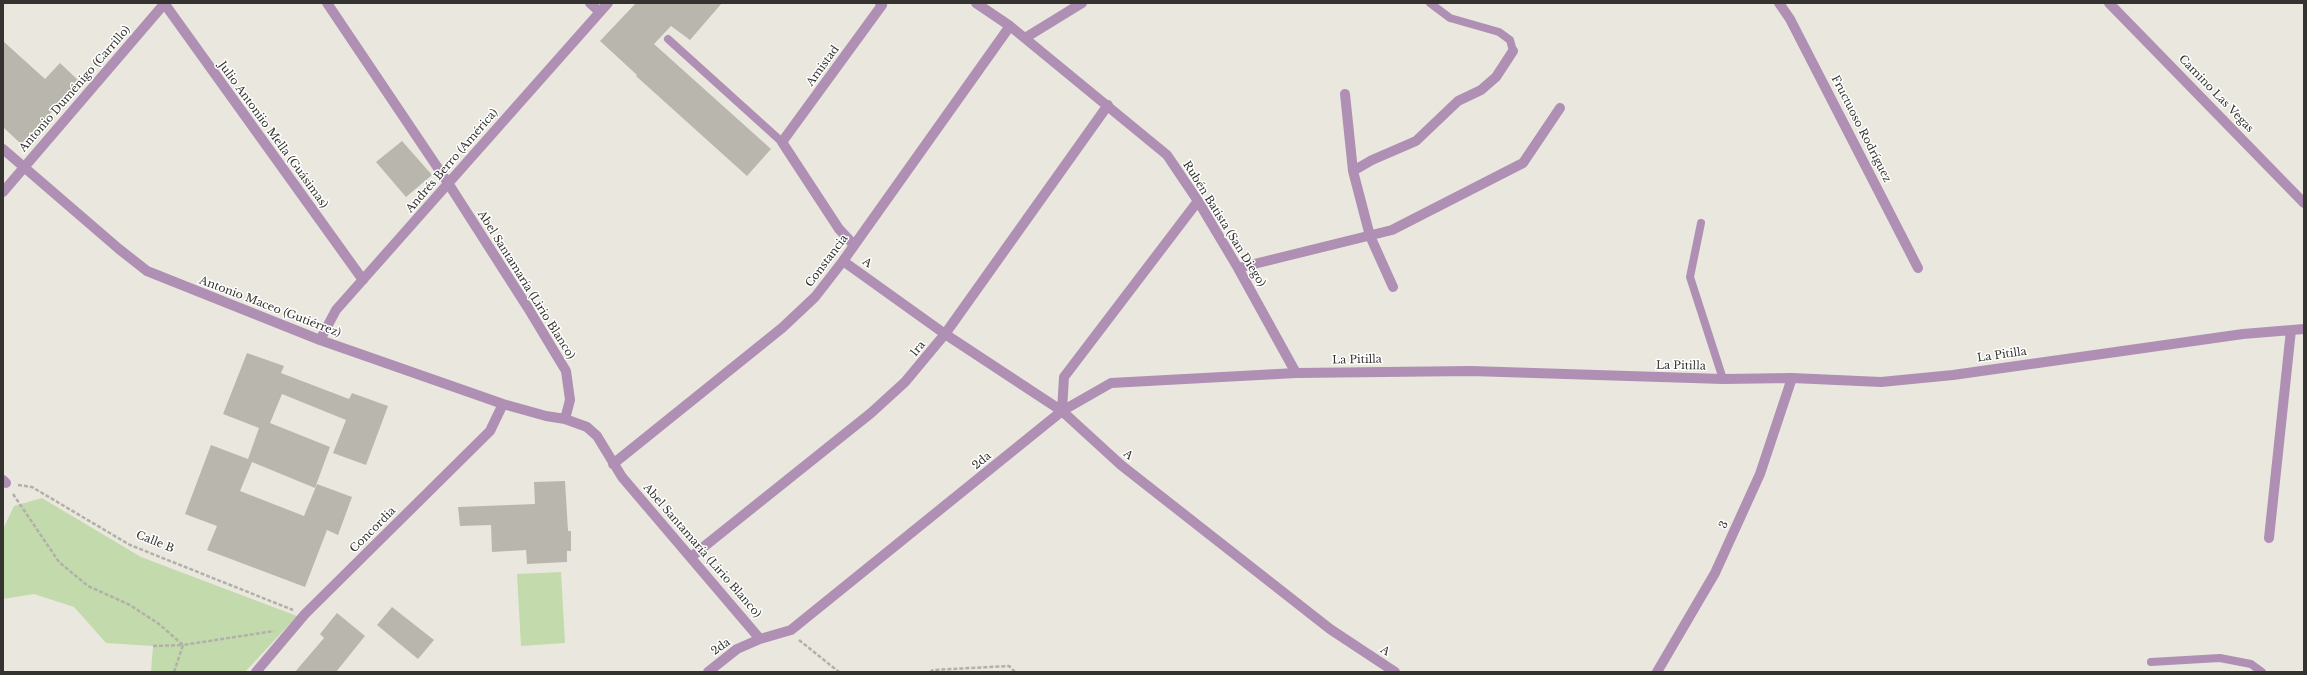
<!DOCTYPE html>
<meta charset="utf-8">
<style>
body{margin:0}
#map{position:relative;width:2307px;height:675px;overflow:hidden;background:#eae8de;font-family:"Libre Baskerville",serif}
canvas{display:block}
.frame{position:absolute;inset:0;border:4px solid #343330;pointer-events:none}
</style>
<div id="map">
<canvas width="2307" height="675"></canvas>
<div class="frame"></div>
</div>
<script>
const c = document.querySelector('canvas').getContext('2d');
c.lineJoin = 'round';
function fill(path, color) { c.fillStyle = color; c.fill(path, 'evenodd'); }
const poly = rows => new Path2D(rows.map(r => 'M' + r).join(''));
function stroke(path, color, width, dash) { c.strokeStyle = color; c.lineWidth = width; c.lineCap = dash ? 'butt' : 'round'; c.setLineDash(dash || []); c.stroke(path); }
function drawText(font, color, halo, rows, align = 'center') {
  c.font = font + ' "Libre Baskerville",serif'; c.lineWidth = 3; c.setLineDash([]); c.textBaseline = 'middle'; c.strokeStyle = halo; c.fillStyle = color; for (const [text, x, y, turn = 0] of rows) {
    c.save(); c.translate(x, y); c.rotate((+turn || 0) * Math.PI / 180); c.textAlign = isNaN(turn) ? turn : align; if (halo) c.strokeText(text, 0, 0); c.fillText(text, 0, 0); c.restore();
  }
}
fill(poly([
 [42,498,141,557,297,616,245,672,151,672,153,646,106,643,74,607,34,594,3,599,3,529,14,506],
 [561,572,565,643,521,646,517,574]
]), '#c3daad');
fill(poly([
 [636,3,722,3,690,40,671,26,654,44,771,149,747,176,636,76,637,75,600,41],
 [3,41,45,79,60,63,80,82,21,144,3,127],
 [402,141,432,175,406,197,376,162],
 [247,353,284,366,281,373,349,399,352,393,388,406,366,465,333,453,346,420,282,394,270,423,330,447,315,488,252,462,240,491,304,516,317,484,352,497,338,535,327,530,305,587,207,550,217,526,185,514,211,445,248,459,259,428,223,414],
 [565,481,568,531,571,531,571,551,567,551,567,562,527,564,526,550,492,552,491,525,460,526,458,507,535,504,534,482],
 [392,607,434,640,418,659,377,625],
 [337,613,365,636,336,672,295,672,324,638,320,634]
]), '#b9b7ad');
stroke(poly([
 [18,485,32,487,130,545,293,610],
 [13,494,59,562,88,586,130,605,159,624,183,645],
 [799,640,839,672],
 [153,646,182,645],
 [174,672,183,645,274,631],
 [930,672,933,670,1009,666,1015,672]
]), '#b2b0a8', 2.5, [4, 2]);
stroke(poly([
 [1430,3,1450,18,1499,32,1510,40,1513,51],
 [668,39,782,142],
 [1701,223,1690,277,1723,379],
 [2151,662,2220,658,2251,664,2262,672]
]), '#af90b4', 8);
stroke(poly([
 [164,3,363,280],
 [327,3,448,183,528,308,566,371,570,400,565,419],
 [590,3,600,12],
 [976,3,1010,26,1167,155,1198,201,1238,268,1296,373],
 [1779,3,1790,19,1918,268],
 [2109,3,2304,203],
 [1025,38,1082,3],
 [1345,94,1353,171,1370,236,1393,287],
 [3,149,119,249,147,271,320,340,503,404,546,416,565,419,587,427,597,436,622,477,760,639],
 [1353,171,1372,160,1416,141,1458,101,1481,90,1496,77,1513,51],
 [3,192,165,3],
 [854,245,839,229,782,142,882,5,880,3],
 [843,261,945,334,1062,411,1121,465,1330,629,1395,672],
 [1238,268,1392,230,1523,163,1560,108],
 [320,340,336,310,608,3],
 [1062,411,1064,377,1198,201],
 [613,464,782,328,815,297,843,261,1010,26],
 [3,480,6,483],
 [2269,538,2291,330],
 [691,557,871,413,905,382,945,334,1108,105],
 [256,672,305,614,490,431,503,404],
 [708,672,737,649,760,639,791,630,1062,411,1111,383,1296,373,1471,371,1723,379,1792,378,1881,382,1953,375,2243,334,2304,329],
 [1657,672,1715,573,1760,474,1792,378]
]), '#af90b4', 10);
drawText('11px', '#343330', '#fff', [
 ["Amistad",823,66,-54],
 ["Antonio Duménigo (Carrillo)",75,89,-49],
 ["Camino Las Vegas",2216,94,46],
 ["Fructuoso Rodríguez",1861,129,63],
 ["Julio Antoniio Mella (Guásimas)",273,135,54],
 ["Andrés Berro (América)",452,161,-49],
 ["Rubén Batista (San Diego)",1224,224,58],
 ["Constancia",827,261,-53],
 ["A",867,263,36],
 ["Abel Santamaría (Lirio Blanco)",526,285,58],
 ["Antonio Maceo (Gutiérrez)",270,307,21],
 ["1ra",918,349,-50],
 ["La Pitilla",2002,355,-8],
 ["La Pitilla",1357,360,-1],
 ["La Pitilla",1681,366,1],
 ["A",1128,455,40],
 ["2da",982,461,-39],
 ["3",1724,525,-66],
 ["Concordia",373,530,-45],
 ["Calle B",155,542,22],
 ["Abel Santamaría (Lirio Blanco)",702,551,49],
 ["2da",721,647,-35],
 ["A",1385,651,34]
]);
</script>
